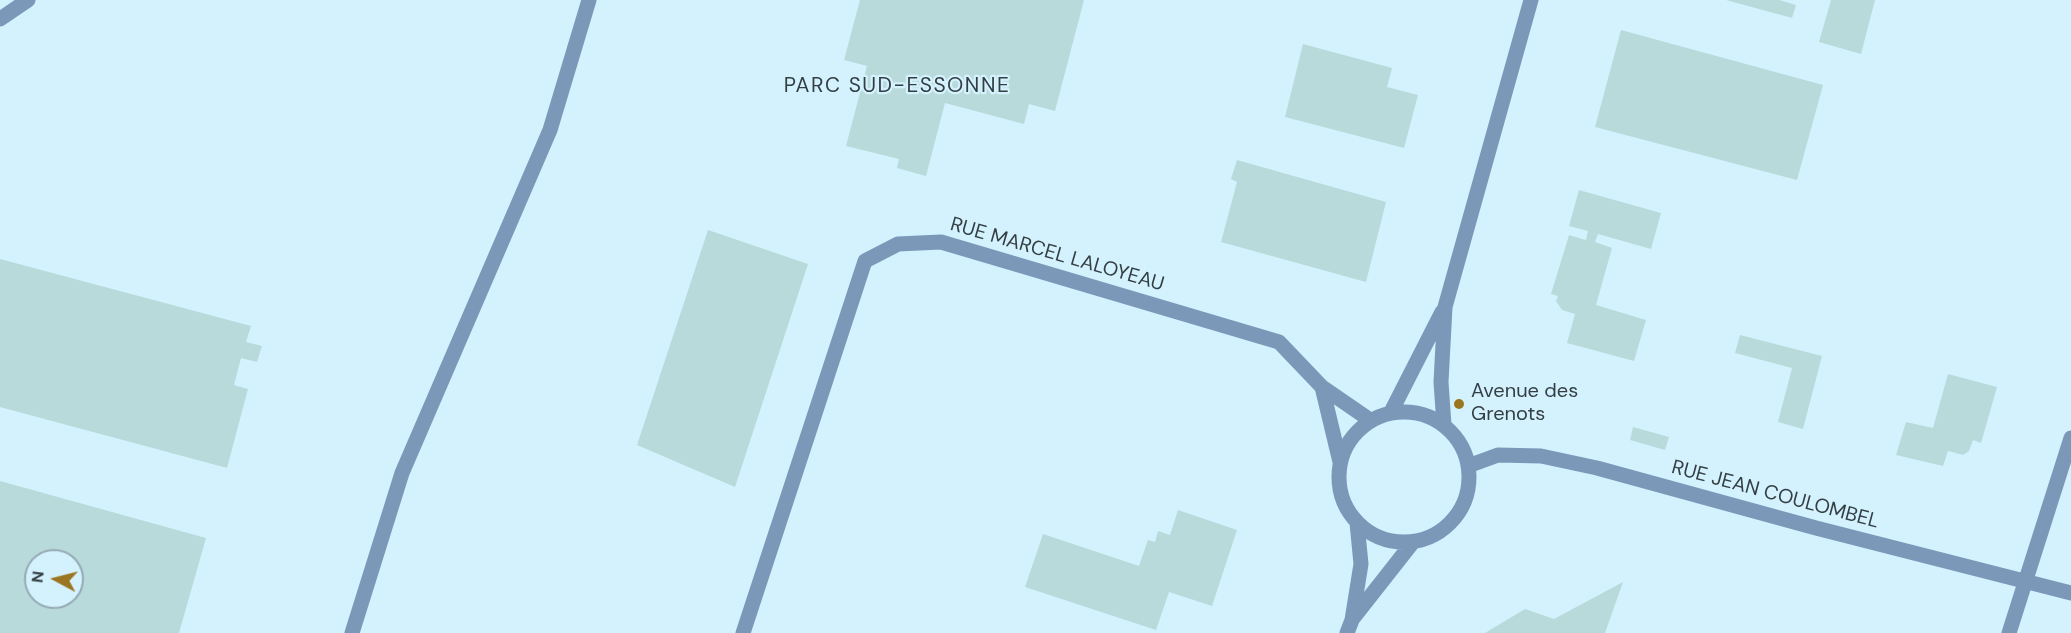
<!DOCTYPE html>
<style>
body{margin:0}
#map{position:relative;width:2071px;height:633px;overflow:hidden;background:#d4f2fe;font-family:"DM Sans",sans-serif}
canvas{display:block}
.north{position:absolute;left:24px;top:549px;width:60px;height:60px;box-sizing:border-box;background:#d4f2fe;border:2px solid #94aab4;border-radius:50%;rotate:277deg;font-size:16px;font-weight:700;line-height:24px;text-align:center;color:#343f44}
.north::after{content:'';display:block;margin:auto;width:21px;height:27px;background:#9b7621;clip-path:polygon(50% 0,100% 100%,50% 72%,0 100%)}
</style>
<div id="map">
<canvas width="2071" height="633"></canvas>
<div class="north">N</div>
</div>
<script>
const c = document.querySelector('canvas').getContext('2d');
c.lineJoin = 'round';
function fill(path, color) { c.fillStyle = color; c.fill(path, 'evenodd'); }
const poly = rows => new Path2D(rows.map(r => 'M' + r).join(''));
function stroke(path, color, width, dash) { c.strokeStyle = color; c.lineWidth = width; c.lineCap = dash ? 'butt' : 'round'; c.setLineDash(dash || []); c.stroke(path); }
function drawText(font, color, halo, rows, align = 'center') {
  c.font = font + ' "DM Sans",sans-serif'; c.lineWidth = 4.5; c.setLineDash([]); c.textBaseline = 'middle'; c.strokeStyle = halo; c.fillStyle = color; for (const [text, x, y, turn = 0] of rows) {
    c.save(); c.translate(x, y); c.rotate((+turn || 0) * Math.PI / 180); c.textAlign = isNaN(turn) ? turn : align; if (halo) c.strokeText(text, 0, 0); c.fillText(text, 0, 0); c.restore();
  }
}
fill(poly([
 [860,0,1084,0,1055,111,1029,104,1024,124,945,103,926,176,897,168,899,159,846,146,867,66,844,60],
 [1726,0,1779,0,1796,5,1792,18],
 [1831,0,1875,0,1861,54,1819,42],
 [1621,30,1823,85,1797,180,1595,127],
 [1303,44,1392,68,1387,87,1418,95,1404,148,1285,117],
 [1237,160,1386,202,1366,282,1221,242,1237,182,1231,179],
 [1579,190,1661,213,1651,249,1598,234,1595,242,1612,248,1596,305,1646,320,1634,361,1567,343,1575,314,1562,310,1556,301,1558,296,1551,294,1569,235,1586,240,1588,231,1569,226],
 [708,230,808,264,735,487,637,445],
 [0,259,251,326,246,342,262,346,257,362,241,358,234,385,248,389,227,468,0,407],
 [1740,335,1822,356,1803,429,1778,422,1792,368,1735,353],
 [1948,374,1997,387,1981,443,1973,440,1969,451,1963,455,1948,451,1943,466,1896,455,1906,422,1933,428],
 [1633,427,1669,437,1665,450,1630,440],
 [0,481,206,538,179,633,0,633],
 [36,561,72,561,72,597,36,597],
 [1178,510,1237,530,1212,606,1169,592,1156,630,1025,587,1043,534,1139,566,1148,540,1155,542,1158,531,1170,535],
 [1623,582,1605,633,1485,633,1525,609,1554,619]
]), '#b9dada');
stroke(poly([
 [0,19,28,0],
 [1322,387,1340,462],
 '1339 477a65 65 0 1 1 130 0a65 65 0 1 1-130 0Z',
 [1391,412,1442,312],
 [1444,425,1441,382,1445,307,1531,0],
 [1468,466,1498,455,1541,456,1597,468,1816,528,2071,593],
 [1354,617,1413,542],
 [352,633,402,473,550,130,589,0],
 [743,633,865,261,898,244,941,242,1279,342,1322,387,1370,420],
 [1347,633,1352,620,1361,564,1357,523],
 [2009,633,2071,438]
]), '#7c98b9', 15);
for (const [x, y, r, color] of [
 [1459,404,6,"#9b7621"]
]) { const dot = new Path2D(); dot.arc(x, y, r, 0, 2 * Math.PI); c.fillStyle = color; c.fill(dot); stroke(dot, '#d4f2fe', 2); }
drawText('20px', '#343f44', '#d4f2fe', [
 ["RUE MARCEL LALOYEAU",1057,255,16],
 ["RUE JEAN COULOMBEL",1775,495,15]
]);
drawText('20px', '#343f44', '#d4f2fe', [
 ["Avenue des",1471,392],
 ["Grenots",1471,415]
], 'left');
c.letterSpacing = '1.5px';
drawText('21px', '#343f44', '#d4f2fe', [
 ["PARC SUD-ESSONNE",897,86]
]);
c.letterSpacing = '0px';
</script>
